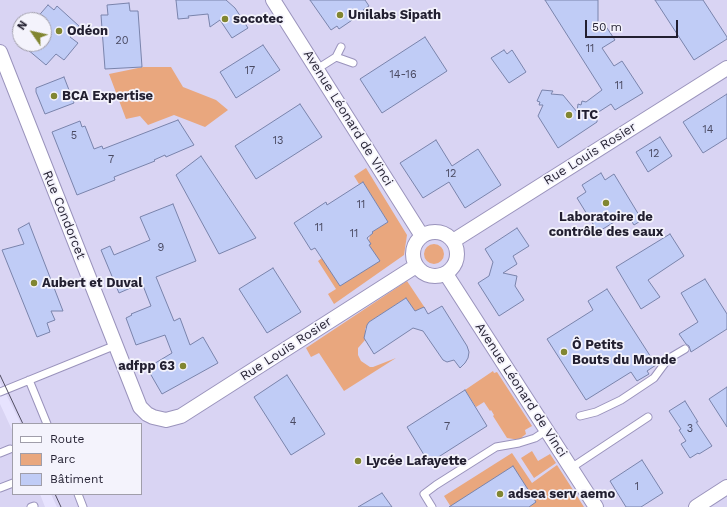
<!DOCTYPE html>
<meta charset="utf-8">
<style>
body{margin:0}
#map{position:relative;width:727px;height:507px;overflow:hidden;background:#e7e3fe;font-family:"Work Sans",sans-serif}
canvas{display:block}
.legend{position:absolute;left:12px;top:423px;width:130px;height:72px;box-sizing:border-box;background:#f4f3fc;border:1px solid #a09eaa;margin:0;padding:5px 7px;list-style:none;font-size:12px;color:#221f30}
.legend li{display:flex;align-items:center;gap:8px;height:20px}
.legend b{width:20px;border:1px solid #a09eaa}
.north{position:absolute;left:12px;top:12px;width:40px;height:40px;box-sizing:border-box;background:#f4f3fc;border:1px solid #a09eaa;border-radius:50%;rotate:304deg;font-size:11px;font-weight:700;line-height:16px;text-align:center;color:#221f30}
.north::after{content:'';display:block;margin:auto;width:14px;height:18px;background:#818631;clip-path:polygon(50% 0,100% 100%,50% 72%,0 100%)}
.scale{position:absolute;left:585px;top:20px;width:93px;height:18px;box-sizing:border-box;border:2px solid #221f30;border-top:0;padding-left:5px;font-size:12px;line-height:14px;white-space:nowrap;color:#221f30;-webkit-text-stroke:3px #f4f3fc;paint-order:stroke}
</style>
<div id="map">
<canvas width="727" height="507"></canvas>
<ul class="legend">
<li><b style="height:5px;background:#fff"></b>Route</li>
<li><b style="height:11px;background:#e9a77e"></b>Parc</li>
<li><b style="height:11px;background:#c0ccf6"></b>Bâtiment</li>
</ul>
<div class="north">N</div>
<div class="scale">50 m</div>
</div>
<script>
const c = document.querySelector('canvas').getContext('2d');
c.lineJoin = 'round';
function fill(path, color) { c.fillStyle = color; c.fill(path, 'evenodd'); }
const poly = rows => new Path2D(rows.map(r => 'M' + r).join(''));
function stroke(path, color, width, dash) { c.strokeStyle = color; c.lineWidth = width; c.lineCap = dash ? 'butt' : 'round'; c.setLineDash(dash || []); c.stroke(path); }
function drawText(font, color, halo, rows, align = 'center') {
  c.font = font + ' "Work Sans",sans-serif'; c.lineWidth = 3.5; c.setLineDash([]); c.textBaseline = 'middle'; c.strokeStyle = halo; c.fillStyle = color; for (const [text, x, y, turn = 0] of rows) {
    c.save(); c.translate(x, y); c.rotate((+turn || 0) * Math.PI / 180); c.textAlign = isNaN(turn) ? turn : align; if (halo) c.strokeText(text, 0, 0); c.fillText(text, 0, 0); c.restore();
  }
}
fill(poly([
 [0,0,727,0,727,507,57,507,51,494,141,494,141,424,21,424,0,382],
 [20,20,44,20,44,44,20,44],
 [0,404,13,432,13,494,40,494,45,507,0,507]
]), '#d9d4f3');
fill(poly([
 [143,67,171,67,183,87,216,100,228,110,205,127,174,115,148,125,140,116,126,119,109,74],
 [366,168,407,235,404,255,334,304,328,294,336,289,318,261,330,252,325,262,340,286,379,261,369,245,369,241,370,235,373,233,372,232,388,222,363,182,359,184,354,176],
 '424 254a10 10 0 1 1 20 0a10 10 0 1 1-20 0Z',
 [407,281,425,308,421,308,415,312,406,298,369,322,365,329,365,340,358,348,358,355,361,361,370,367,373,367,396,358,344,391,319,353,311,357,306,348],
 [493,371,494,373,497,372,532,426,525,430,526,434,522,437,523,438,520,440,507,438,493,416,494,415,491,410,490,411,484,402,476,407,465,390],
 [532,451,538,461,550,454,556,463,534,478,521,458],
 [512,453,532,483,557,465,584,507,451,507,444,496]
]), '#e9a77e');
const building = poly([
 [176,0,226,0,235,8,248,28,232,38,220,20,210,27,208,14,188,16,189,18,178,19,176,0],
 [310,0,365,0,369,6,363,10,364,12,339,29,337,26,331,30,310,0],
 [545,0,598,0,598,30,605,25,615,40,602,48,614,66,622,61,643,93,615,110,611,104,597,113,597,122,558,148,538,116,543,105,539,105,540,102,537,101,542,90,553,91,551,94,563,95,577,112,578,104,581,105,582,101,586,102,602,90,545,0],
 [655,0,703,0,727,37,727,39,694,60,655,0],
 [129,3,130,11,138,11,142,67,105,69,101,15,108,15,107,5,129,3],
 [48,5,54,10,57,6,79,26,70,37,78,43,64,60,56,54,46,65,21,44,44,44,44,20,35,20,48,5],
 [425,37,447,71,382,113,360,79,425,37],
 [263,45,280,70,236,98,220,72,263,45],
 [504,50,507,54,512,50,526,72,509,83,491,58,504,50],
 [64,77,74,103,45,114,36,92,36,88,64,77],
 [727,94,727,138,703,153,683,122,727,94],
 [300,104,322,137,256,179,235,146,300,104],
 [178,120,194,145,166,157,165,155,154,160,155,161,114,177,115,180,77,195,52,132,80,121,82,127,85,126,94,149,102,146,103,149,178,120],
 [660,137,672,156,648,172,636,152,660,137],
 [436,140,452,166,478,149,501,185,465,208,449,182,423,198,400,163,436,140],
 [201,156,256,238,219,254,176,175,201,156],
 [601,173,605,180,614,174,642,220,634,225,627,214,598,232,577,198,586,192,582,185,601,173],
 [363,182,388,222,372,232,373,233,367,238,371,244,369,245,380,261,340,286,315,248,311,250,294,223,326,202,327,205,363,182],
 [173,204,196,261,156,277,174,321,180,318,190,345,203,337,218,363,162,394,147,368,172,353,165,335,136,345,126,318,132,315,131,314,151,306,142,283,119,293,101,250,110,246,114,255,150,240,140,217,173,204],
 [29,223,63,311,51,311,55,320,47,323,50,332,37,337,2,250,24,244,18,229,29,223],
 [517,228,529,246,513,256,517,264,503,273,517,276,515,286,524,300,499,316,478,283,489,276,493,262,485,249,517,228],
 [670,234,684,256,648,280,660,297,641,309,616,267,670,234],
 [273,268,301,312,267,333,239,289,273,268],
 [705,279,727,314,727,329,691,352,689,346,686,344,679,334,698,322,681,293,705,279],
 [607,289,656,365,647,371,649,374,637,381,631,372,586,400,547,339,593,310,588,301,607,289],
 [406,298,415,311,424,307,428,314,442,306,467,346,469,352,468,358,465,363,460,368,454,360,447,362,443,360,423,331,413,328,374,354,364,338,367,325,369,322,406,298],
 [287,375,325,434,291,455,254,397,287,375],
 [727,387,727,427,709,399,727,387],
 [465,390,487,426,429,463,407,427,465,390],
 [685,401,698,422,696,422,712,446,699,454,698,453,690,458,681,444,686,441,679,430,681,429,669,411,685,401],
 [642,460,663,493,641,507,626,507,610,481,642,460],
 [513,466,536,502,529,507,449,507,513,466],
 [382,493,392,507,358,507,382,493]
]);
fill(building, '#c0ccf6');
stroke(building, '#7a84ac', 1);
const service = poly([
 [336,57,353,63],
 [317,69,336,57,341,47],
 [29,380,47,424],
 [0,392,116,345],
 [580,416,596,412,621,400,654,378,668,359,685,349],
 [0,453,10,449],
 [571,468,648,417],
 [0,488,13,483],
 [78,494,83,507],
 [31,507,34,506],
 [432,507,424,494,436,485,496,447,519,443,535,438,547,430]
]);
const minor = poly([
 [273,0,422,236],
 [0,52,140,407,147,414,153,417,166,420,181,416,416,266],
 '413 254a22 22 0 1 1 44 0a22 22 0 1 1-44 0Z',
 [453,241,727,68],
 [446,274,596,507],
 [696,507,727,487]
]);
stroke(service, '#9a93bc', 9);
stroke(minor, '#9a93bc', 16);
stroke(service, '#fff', 7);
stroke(minor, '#fff', 14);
stroke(poly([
 [0,375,23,424],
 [55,494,61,507]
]), '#504d60', 1);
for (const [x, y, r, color] of [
 [340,15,4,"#818631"],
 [225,19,4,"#818631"],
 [59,31,4,"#818631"],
 [54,96,4,"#818631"],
 [569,115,4,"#818631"],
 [606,203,4,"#818631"],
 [34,283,4,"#818631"],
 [564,352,4,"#818631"],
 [183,366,4,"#818631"],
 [358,461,4,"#818631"],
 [500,494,4,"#818631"]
]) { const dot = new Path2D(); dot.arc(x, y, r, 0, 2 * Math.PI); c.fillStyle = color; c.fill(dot); stroke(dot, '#f4f3fc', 1.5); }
drawText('11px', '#4a4a62', null, [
 ["20",122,41],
 ["11",590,49],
 ["17",250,71],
 ["14-16",403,75],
 ["11",619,86],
 ["14",708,130],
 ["5",74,136],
 ["13",278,141],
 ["12",654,154],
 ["7",111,160],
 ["12",451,174],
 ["11",361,205],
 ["11",319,228],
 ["11",354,234],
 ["9",161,248],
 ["4",293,422],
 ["7",447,427],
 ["3",690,429],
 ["1",637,487]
]);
drawText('bold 13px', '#221f30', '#f4f3fc', [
 ["Unilabs Sipath",348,15],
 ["socotec",233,19],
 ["Odéon",67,31],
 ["BCA Expertise",62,96],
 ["ITC",577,115],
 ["Laboratoire de",606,217,"center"],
 ["contrôle des eaux",606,232,"center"],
 ["Aubert et Duval",42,283],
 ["Ô Petits",572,345],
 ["Bouts du Monde",572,360],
 ["adfpp 63",175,366,"right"],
 ["Lycée Lafayette",366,461],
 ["adsea serv aemo",508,494]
], 'left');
drawText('13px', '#221f30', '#f4f3fc', [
 ["Avenue Léonard de Vinci",348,118,58],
 ["Rue Louis Rosier",590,154,-32],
 ["Rue Condorcet",64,215,68],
 ["Rue Louis Rosier",286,349,-33],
 ["Avenue Léonard de Vinci",521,390,57]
]);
</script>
